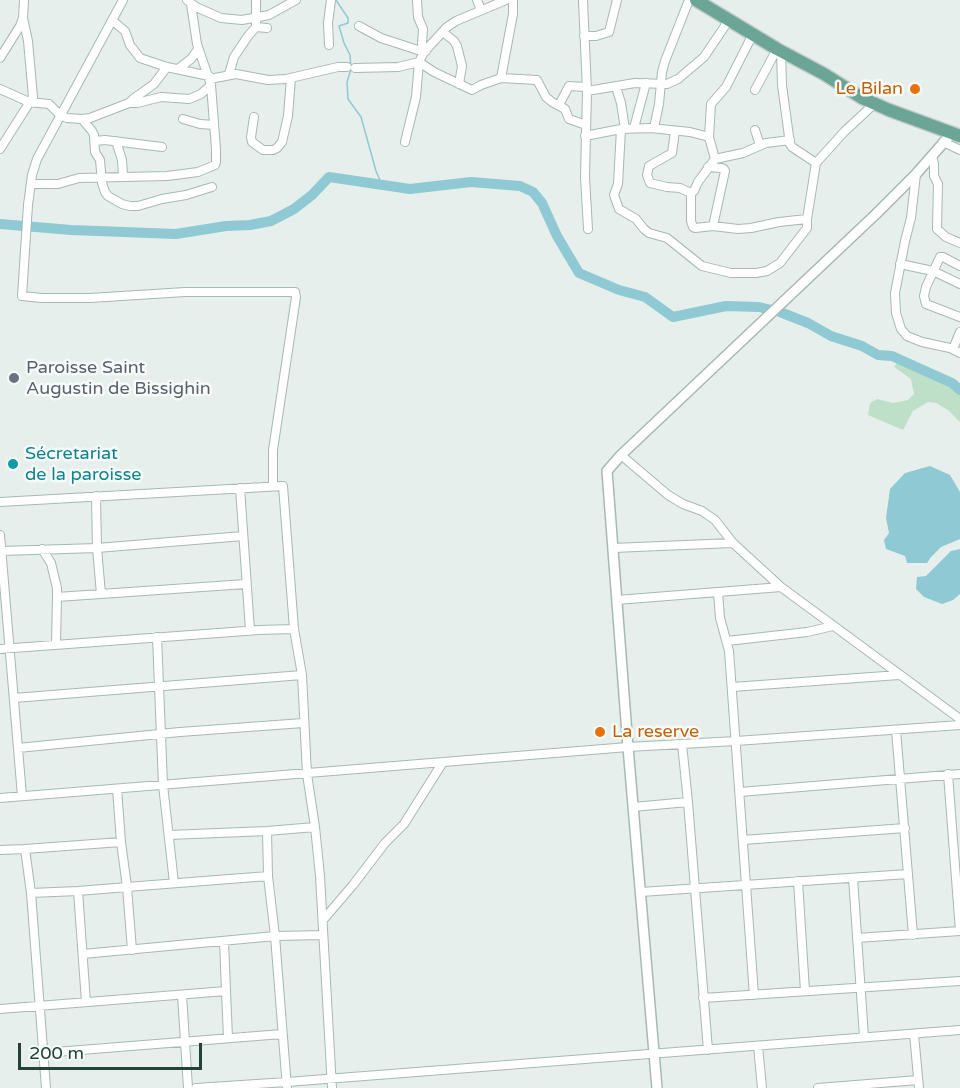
<!DOCTYPE html>
<meta charset="utf-8">
<style>
body{margin:0}
#map{position:relative;width:960px;height:1088px;overflow:hidden;background:#e6efeb;font-family:"Varela Round",sans-serif}
canvas{display:block}
.scale{position:absolute;left:18px;top:1043px;width:184px;height:27px;box-sizing:border-box;border:3px solid #24423a;border-top:0;padding-left:8px;font-size:18px;line-height:21px;white-space:nowrap;color:#24423a;-webkit-text-stroke:4px #f7fbf9;paint-order:stroke}
</style>
<div id="map">
<canvas width="960" height="1088"></canvas>
<div class="scale">200 m</div>
</div>
<script>
const c = document.querySelector('canvas').getContext('2d');
c.lineJoin = 'round';
function fill(path, color) { c.fillStyle = color; c.fill(path, 'evenodd'); }
const poly = rows => new Path2D(rows.map(r => 'M' + r).join(''));
function stroke(path, color, width, dash) { c.strokeStyle = color; c.lineWidth = width; c.lineCap = dash ? 'butt' : 'round'; c.setLineDash(dash || []); c.stroke(path); }
function drawText(font, color, halo, rows, align = 'center') {
  c.font = font + ' "Varela Round",sans-serif'; c.lineWidth = 5; c.setLineDash([]); c.textBaseline = 'middle'; c.strokeStyle = halo; c.fillStyle = color; for (const [text, x, y, turn = 0] of rows) {
    c.save(); c.translate(x, y); c.rotate((+turn || 0) * Math.PI / 180); c.textAlign = isNaN(turn) ? turn : align; if (halo) c.strokeText(text, 0, 0); c.fillText(text, 0, 0); c.restore();
  }
}
fill(poly([
 [898,361,947,384,960,386,960,422,948,410,936,403,928,402,913,411,903,430,868,415,870,403,877,399,893,403,908,400,914,394,911,379,894,367]
]), '#bfe0c8');
fill(poly([
 [930,466,950,475,960,492,960,539,941,547,931,557,927,563,907,563,905,556,886,549,884,540,889,533,886,518,890,489,905,473],
 [960,549,960,594,953,600,942,604,924,597,916,589,917,577,926,576,951,551]
]), '#8ec9d4');
stroke(poly([
 [336,0,348,18,348,23,339,26,344,43,350,55,351,69,347,82,348,99,361,117,376,171,382,185]
]), '#8ec9d4', 1.5);
stroke(poly([
 [0,224,71,230,176,234,226,226,250,225,271,221,294,209,312,195,329,177,410,189,471,182,520,186,533,192,542,203,557,236,579,273,619,290,645,297,673,317,726,306,759,307,780,312,808,323,831,336,862,346,878,355,892,356,903,361,952,383,960,390]
]), '#8ec9d4', 10);
const minor = poly([
 [123,0,37,159,32,175,28,205,22,296,42,298,90,298,185,292,295,292,296,297,273,450,273,486],
 [187,0,196,7,221,18,242,20,269,15,296,0],
 [417,0,418,17,423,29,422,44,426,51],
 [477,0,481,10],
 [583,0,587,91,585,177,588,229],
 [113,21,125,31,130,45,140,58,167,67,209,76],
 [359,26,381,38,424,52],
 [256,27,267,28],
 [443,32,454,41,457,46,462,66,459,84],
 [584,36,596,36,609,32,617,0],
 [329,45,328,23,331,0],
 [781,52,782,85,790,144,792,147,816,163],
 [0,58,20,26,23,18,24,0],
 [355,68,398,67,419,62,434,72,472,90,481,85,501,78,537,80,546,97,552,102,565,109,569,119,586,125],
 [178,69,191,59,198,49],
 [229,74,234,57,248,36,256,27,256,0],
 [501,78,513,14,513,0],
 [210,79,236,74,268,80,286,79,338,67,347,67],
 [616,87,621,103,625,129],
 [0,89,29,102,49,104,60,115,67,118,82,119,92,131,94,135,95,152,100,160,102,183,105,192,108,196,122,204,130,206,138,206,162,199,186,195,212,187],
 [755,90,777,49],
 [587,91,635,83,667,84,678,79,704,57,729,20],
 [129,103,137,103,161,97,189,99,201,94,211,85],
 [559,105,569,86,586,87],
 [254,117,251,137,252,142,263,150,273,150,277,148,282,142,288,116,291,78],
 [82,119,90,118,129,103,133,99,154,84,167,67],
 [183,119,200,124,214,125],
 [634,128,646,83],
 [654,128,659,104,662,72,665,61,689,0],
 [621,129,618,184,614,195,619,209,636,219,644,229,649,233,667,238,702,266,731,273,756,273,767,271,780,263,807,228,807,219,816,163,844,132,874,104],
 [755,130,760,145],
 [675,131,672,153,649,166,647,175,650,183,667,187,680,188,691,193],
 [585,136,621,129,650,128,690,132,709,137],
 [790,140,766,143,743,153,715,159,698,182,694,191,691,193,691,221,693,227,695,228,713,226,738,229,751,228,779,222,807,219],
 [95,141,105,140,162,147],
 [116,141,122,160,123,177],
 [405,142,416,97,419,62,424,52,447,27,456,21,506,0],
 [943,142,960,150],
 [0,149,33,97,28,41,23,18],
 [932,156,934,164,934,176,938,184,937,229,946,237,960,243],
 [715,159,709,137,711,104,726,87,753,34],
 [708,167,722,168,724,169,725,171,713,226],
 [916,174,911,218,905,241,895,293,896,313,901,329,907,336,922,342,950,348,960,353],
 [31,184,58,184,79,178,167,176,198,172,215,165,216,162,216,149,211,85,197,44,191,4],
 [900,264,933,271,960,284],
 [960,266,943,257,940,257,926,287,924,296,926,304,960,317],
 [953,349,960,332],
 [621,455,668,495,683,504,702,511,715,520,733,543,781,587,960,719],
 [240,488,250,630],
 [96,496,97,548,101,594],
 [0,502,283,486,294,629,302,675,307,774,315,827,320,876,332,1088],
 [0,535,22,796],
 [613,548,733,543],
 [42,549,51,563,57,588,57,597],
 [1,551,97,548,243,536],
 [718,592,720,618,729,651,754,995],
 [617,600,781,587],
 [157,637,163,785,174,883],
 [727,641,807,632,833,626],
 [56,644,57,597,246,584],
 [0,649,259,630,294,629],
 [732,687,899,675],
 [14,698,302,675],
 [896,730,913,935],
 [682,744,688,802,708,1050],
 [18,748,180,732,303,723],
 [740,792,960,774],
 [0,798,628,747,736,741,960,725],
 [633,807,688,802],
 [267,831,268,876,275,936,287,1088],
 [169,835,267,831,315,827],
 [743,840,905,828],
 [25,849,121,842],
 [0,850,25,849,31,893,46,1088],
 [853,878,864,1037],
 [798,881,805,991],
 [78,891,86,1002],
 [641,892,908,874],
 [31,893,78,891,127,887,121,842,117,789],
 [323,920,353,885,385,843,404,824,443,762],
 [857,938,960,931,948,774],
 [132,950,127,887,268,876],
 [83,954,275,936,323,935],
 [226,991,228,1038],
 [182,995,188,1088],
 [703,998,960,981],
 [0,1009,226,991,224,941],
 [914,1034,919,1088],
 [758,1046,762,1088],
 [43,1053,282,1034],
 [196,1088,287,1082,960,1030],
 [818,1088,918,1080]
]);
const tertiary = poly([
 [657,1088,628,747,607,471,621,455,876,214,916,174,952,133]
]);
const primary = poly([
 [696,0,777,49,824,74,862,98,889,110,960,136]
]);
stroke(minor, '#a8b8b2', 10);
stroke(tertiary, '#a8b8b2', 12);
stroke(primary, '#c2cac8', 15);
stroke(minor, '#fff', 8);
stroke(tertiary, '#fff', 9);
stroke(primary, '#6aa596', 12);
for (const [x, y, r, color] of [
 [915,89,6,"#e8710a"],
 [14,378,6,"#6b7280"],
 [13,464,6,"#0f9aa8"],
 [600,732,6,"#e8710a"]
]) { const dot = new Path2D(); dot.arc(x, y, r, 0, 2 * Math.PI); c.fillStyle = color; c.fill(dot); stroke(dot, '#f7fbf9', 2); }
drawText('18px', '#c56008', '#f7fbf9', [
 ["Le Bilan",903,89],
 ["La reserve",612,732,"left"]
], 'right');
drawText('18px', '#5b616d', '#f7fbf9', [
 ["Paroisse Saint",26,368],
 ["Augustin de Bissighin",26,389]
], 'left');
drawText('18px', '#0d838f', '#f7fbf9', [
 ["Sécretariat",25,454],
 ["de la paroisse",25,475]
], 'left');
</script>
